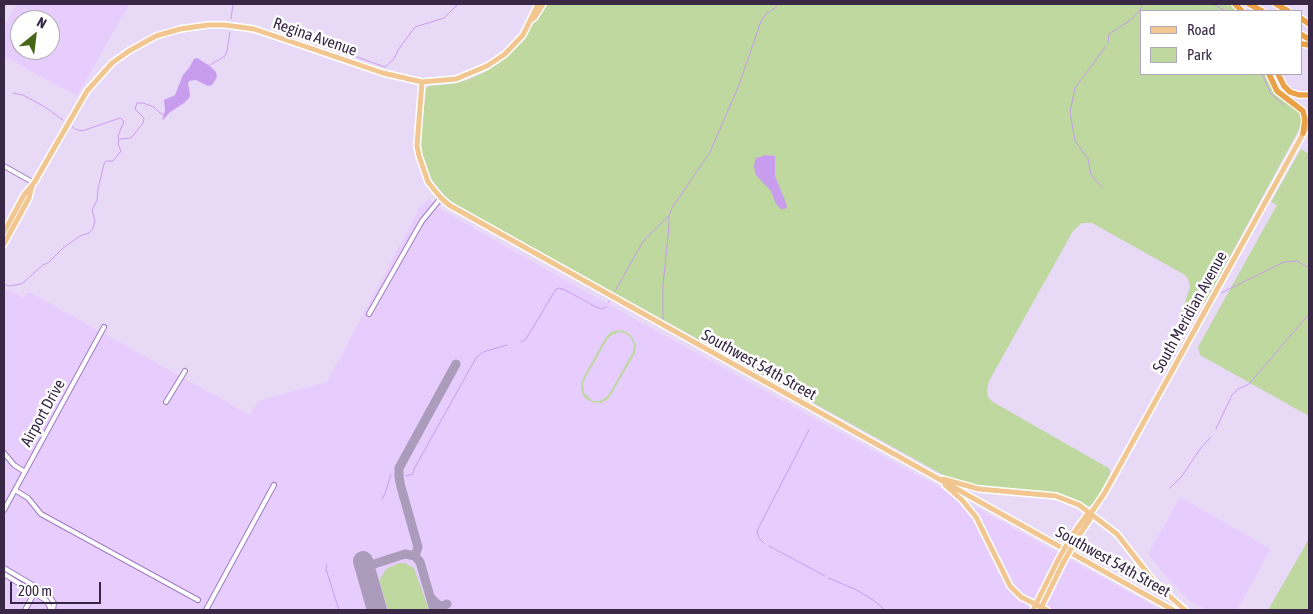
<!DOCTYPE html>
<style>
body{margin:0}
#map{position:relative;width:1313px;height:614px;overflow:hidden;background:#e8d9f7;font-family:"Asap Condensed",sans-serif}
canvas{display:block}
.frame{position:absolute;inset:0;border:5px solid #382846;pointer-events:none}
.legend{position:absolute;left:1140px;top:10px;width:162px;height:65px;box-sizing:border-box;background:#fff;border:1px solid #afa9b5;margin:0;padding:6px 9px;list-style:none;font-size:15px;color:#382846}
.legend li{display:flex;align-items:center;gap:10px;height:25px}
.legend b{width:25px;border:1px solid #afa9b5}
.north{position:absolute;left:10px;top:10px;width:50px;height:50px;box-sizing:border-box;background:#fff;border:1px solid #afa9b5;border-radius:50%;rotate:29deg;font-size:14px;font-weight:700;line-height:20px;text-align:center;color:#382846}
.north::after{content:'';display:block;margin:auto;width:18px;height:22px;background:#476417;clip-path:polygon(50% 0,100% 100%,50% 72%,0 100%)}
.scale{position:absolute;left:10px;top:582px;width:91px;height:22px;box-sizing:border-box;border:2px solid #382846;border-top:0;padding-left:6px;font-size:15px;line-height:18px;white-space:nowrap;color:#382846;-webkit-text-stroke:4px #fff;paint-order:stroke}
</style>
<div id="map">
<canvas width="1313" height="614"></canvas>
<div class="frame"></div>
<ul class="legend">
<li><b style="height:6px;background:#f2c690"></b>Road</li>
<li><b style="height:14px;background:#bed89f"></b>Park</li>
</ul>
<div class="north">N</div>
<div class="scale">200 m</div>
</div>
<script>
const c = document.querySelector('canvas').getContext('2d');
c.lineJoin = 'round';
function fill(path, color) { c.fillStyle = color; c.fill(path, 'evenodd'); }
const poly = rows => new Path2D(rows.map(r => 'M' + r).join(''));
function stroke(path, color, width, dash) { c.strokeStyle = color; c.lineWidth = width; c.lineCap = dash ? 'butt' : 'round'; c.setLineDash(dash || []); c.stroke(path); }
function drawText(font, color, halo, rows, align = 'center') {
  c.font = font + ' "Asap Condensed",sans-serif'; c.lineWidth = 5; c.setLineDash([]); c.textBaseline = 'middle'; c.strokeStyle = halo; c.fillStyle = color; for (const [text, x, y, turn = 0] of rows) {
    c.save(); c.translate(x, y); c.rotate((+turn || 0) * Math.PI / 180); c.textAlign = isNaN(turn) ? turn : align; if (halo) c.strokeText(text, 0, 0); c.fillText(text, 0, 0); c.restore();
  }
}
fill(poly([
 [17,4,129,4,77,96,4,56,4,27],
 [20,20,50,20,50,50,20,50],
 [429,199,440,209,568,282,1161,610,4,610,4,290,10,290,24,298,27,293,31,293,250,415,258,401,327,382,420,208],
 [1180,497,1271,549,1237,610,1207,610,1191,602,1173,584,1148,554]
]), '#e6cdfd');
fill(poly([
 [545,4,1233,4,1240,11,1142,11,1142,74,1268,74,1271,84,1302,114,1302,124,1208,297,1197,314,1193,317,1185,316,1182,311,1190,287,1188,279,1185,275,1092,223,1082,223,1073,231,989,381,987,391,988,397,993,402,1110,469,1110,475,1099,494,1092,505,1086,507,1071,500,977,487,947,477,457,206,446,197,435,185,428,173,422,153,421,135,426,88,429,86,451,84,467,80,483,73,498,64,522,42],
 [1301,149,1309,154,1309,416,1200,355,1198,347,1277,205,1271,202],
 [620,330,627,332,633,338,636,345,635,353,609,398,601,403,592,402,585,398,582,393,581,388,582,380,606,337,611,332],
 [619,332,625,333,631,338,634,344,633,352,608,396,600,401,593,401,584,393,583,382,608,338,612,335],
 [1309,538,1309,610,1268,610,1301,553],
 [399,563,405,563,414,568,429,610,388,610,380,583,380,579,386,569]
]), '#bed89f');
fill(poly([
 [197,58,210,66,216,72,217,77,212,85,208,86,196,80,189,81,188,84,190,94,189,98,184,103,169,113,162,121,165,110,164,100,175,95,183,75,189,68,194,59],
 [766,155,775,156,775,176,786,203,787,207,785,209,781,209,776,204,771,191,756,175,754,167,755,160,756,158]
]), '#c89ded');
stroke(poly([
 [1213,4,1226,11],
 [231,19,233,4],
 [293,34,385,67,394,59,398,50,415,27,444,18,458,4],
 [1108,43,1109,34,1131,20,1139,11,1143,4],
 [210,65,225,56,227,51,230,32],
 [1262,74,1271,94,1284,105],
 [13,93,23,95,45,107,63,120],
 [120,139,131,138,143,123,144,119,142,116,135,109,137,103,143,103,154,107,160,113,164,115],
 [1102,187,1091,175,1088,159,1075,141,1070,112,1075,88,1106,46],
 [4,284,9,286,21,284,24,282,43,265,48,263,63,248,80,236,89,233,93,228,95,221,92,210,97,200,98,189,104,164,106,161,113,161,121,151,118,144,119,139,118,136,124,121,120,118,82,131,75,129,72,126],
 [615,291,644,240,669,216,672,208,710,152,739,85,761,21,767,13,774,9,778,4],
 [1221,293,1284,262,1297,261,1309,268],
 [608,303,609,301],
 [663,319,663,285,669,226,669,217],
 [521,342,526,339,556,289,559,288,565,290,596,307,602,309,606,307],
 [1216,429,1232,395,1238,389,1249,384,1309,314],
 [406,476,413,474,414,469,476,358,483,352,507,345],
 [1170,488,1182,476,1200,449,1211,437],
 [382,499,385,494,391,474],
 [764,543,759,538,757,532,759,527,809,430],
 [769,546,825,576],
 [327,564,326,569,339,610],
 [828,578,855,589,873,600,885,610]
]), '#c89ded', 1);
stroke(poly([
 [415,556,418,547,401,487,399,477,399,468,456,364],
 [365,567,405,554,415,556,420,562,434,610],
 [431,598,438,605,443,606,447,604]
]), '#aa9cba', 9);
stroke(poly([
 [363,561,377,610]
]), '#aa9cba', 20);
const minor = poly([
 [4,166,34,183],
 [369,314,422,221,441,198],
 [166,402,185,371],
 [4,453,14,465,25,472],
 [15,490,28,498,41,514,198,600],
 [4,510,104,327],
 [4,568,48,594,54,603,53,610],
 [4,574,47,601,51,610],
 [25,610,35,592],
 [206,610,274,485]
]);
const major = poly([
 [531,20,535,17,543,4],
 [422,82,417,146,419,156,428,182,441,198,449,205,1173,610],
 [4,232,24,195,34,183,87,91,112,63,129,51,156,36,180,29,208,25,225,25,254,29,383,73,422,82,456,79,487,66,505,54,523,35,538,4],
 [4,244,29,198,32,186],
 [943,479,979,489,1056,496,1079,505,1117,534,1156,584,1185,610],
 [945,485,962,500,976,517,1010,586,1021,597,1047,610],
 [1071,537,1086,516,1091,513,1104,494,1309,123],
 [1076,540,1090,519,1091,513],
 [1033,610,1058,560],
 [1040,610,1063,563]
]);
const highway = poly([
 [1235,4,1242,11],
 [1249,4,1262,11],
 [1276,4,1288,11],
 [1302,19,1309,24],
 [1302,35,1309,39],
 [1302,44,1309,45],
 [1269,74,1277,91,1303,111,1305,120,1303,133],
 [1278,74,1284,86,1290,92,1299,95,1309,95]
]);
stroke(minor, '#a07bc0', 6);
stroke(major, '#fff', 8);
stroke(highway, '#fff', 8);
stroke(minor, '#fff', 4);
stroke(major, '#f2c690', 5);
stroke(highway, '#eaa046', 5.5);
const majorBridge = poly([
 [1058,560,1071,537],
 [1063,563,1076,540]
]);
stroke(majorBridge, '#fff', 8, []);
stroke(majorBridge, '#f2c690', 5);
drawText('16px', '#382846', '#fff', [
 ["Regina Avenue",315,37,19],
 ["South Meridian Avenue",1190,312,-61],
 ["Southwest 54th Street",759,365,29],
 ["Airport Drive",43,413,-61],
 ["Southwest 54th Street",1113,562,29]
]);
</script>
